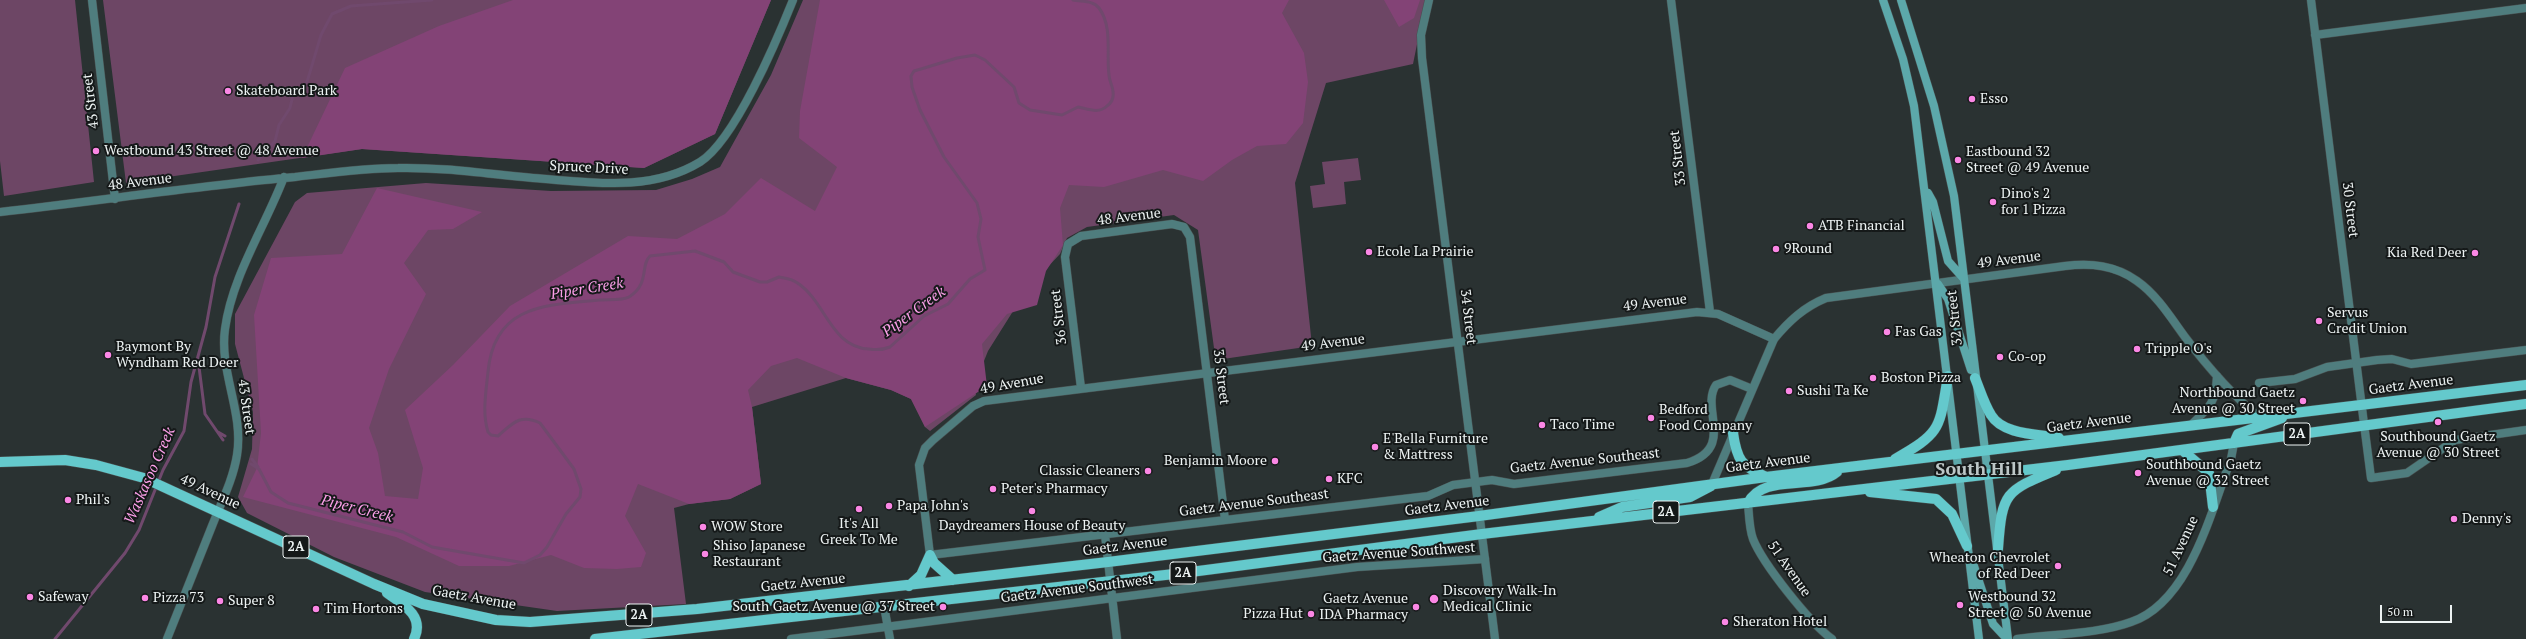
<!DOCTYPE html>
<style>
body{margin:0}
#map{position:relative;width:2526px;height:639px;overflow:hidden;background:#2a3232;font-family:"PT Serif",serif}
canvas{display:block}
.scale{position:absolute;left:2380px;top:605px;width:72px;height:18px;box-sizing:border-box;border:2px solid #edf3f3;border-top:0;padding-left:5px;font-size:12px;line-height:14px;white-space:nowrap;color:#edf3f3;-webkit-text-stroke:3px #151919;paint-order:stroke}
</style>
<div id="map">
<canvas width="2526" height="639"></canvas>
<div class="scale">50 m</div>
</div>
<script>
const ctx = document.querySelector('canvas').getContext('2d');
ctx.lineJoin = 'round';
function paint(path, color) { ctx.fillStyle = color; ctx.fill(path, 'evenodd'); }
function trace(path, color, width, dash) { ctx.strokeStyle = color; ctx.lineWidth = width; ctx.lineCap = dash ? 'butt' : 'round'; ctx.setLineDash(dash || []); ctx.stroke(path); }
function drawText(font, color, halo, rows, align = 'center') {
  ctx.font = font + ' "PT Serif",serif'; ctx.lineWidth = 4; ctx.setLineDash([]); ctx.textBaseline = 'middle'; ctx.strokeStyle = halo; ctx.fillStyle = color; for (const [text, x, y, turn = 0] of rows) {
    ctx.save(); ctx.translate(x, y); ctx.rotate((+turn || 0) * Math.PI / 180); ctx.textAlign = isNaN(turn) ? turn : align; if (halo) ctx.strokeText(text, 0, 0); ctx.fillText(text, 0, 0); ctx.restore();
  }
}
paint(new Path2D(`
 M0,0h75l19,182 -90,14 -4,-35z
 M103,0h668l-56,134 -71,34 -282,-19 -236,34z
 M803,0h623l-13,64 -87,19 -31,100 17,163 -89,13 -9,-11 -16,-118 -24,-15 -87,12 -20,11 -7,16 -33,35 -39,62 -14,35 2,9 -46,36 -5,-4 -14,-28 -20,-9 -45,-12 -94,29 9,77 -31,15 -41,5 -15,4 12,96 -129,7 -132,-19 -91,-35 -87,-44 -9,-16 14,-48 1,-37 -18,-68v-30l60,-112 12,-9 119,-10 125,8 105,-1 36,-11 28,-12 51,-92z
 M1358,158l3,22 -17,2 2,22 -33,4 -3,-22 15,-2 -3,-22z`), '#6d4665');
paint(new Path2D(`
 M513,0h258l-56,134 -71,34 -282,-19 -60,9 43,-90 94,-42z
 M820,0h469l-7,13 22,40 4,29 -5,41 -17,21 -29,2 -25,14 -29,21 -40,-11 -59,17 -35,-2 -9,23 3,37 -17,26 -9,34 -30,9 -25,30 5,42 -62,41 -14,-28 -20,-9 -45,-12 -49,-20 -26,8 -23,24 4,17 9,77 -31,15 -41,5 -51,-20 -13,32 21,37 -5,14 -24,2 -33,-1 -33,-13 -42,11h-50l-63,-29 -153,-40 14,-29 4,-35 -7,-118 17,-57 71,-4 35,-66 105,24 -29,17 -25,1 -24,33 22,31 -37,75 -20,59 9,25 7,43 33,3 5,-31 -18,-58 48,-45 57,-59 118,-70 49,3 48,-25 36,-36 54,33 22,-44 -38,-29 1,-27z
 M1384,0h36l-6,18 -15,9z`), '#834376');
trace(new Path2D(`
 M258,160l17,-19 4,-16 11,-17 3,-13 14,-13 14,-47 11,-21 19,-8 81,-6
 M198,359l7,55 18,26
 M218,432l7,4
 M252,459l6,8
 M251,464l8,5 12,23 17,11 115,29 29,15 92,16 16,-8 7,-8 19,-33 14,-17 1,-8 -7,-20 -34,-46c-20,-10 -28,1 -42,13l-7,-1 -3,-3c-6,-19 -2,-40 0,-60 6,-67 57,-67 111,-72 8,-1 23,1 30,-3 21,-13 11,-32 21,-41l45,-5 29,11 9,10 27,10h7l12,-5c7,1 15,3 20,7 27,19 32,63 70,65 7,1 14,1 21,-2l34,-31 24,-12 22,-25 15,-9 -7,-33 3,-18 -4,-16 -33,-46 -24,-47 -8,-23 -1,-11 3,-5 7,-2 36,-11 18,-3 10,5 29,27 5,16 11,7 32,5 16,-8c10,2 21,7 29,-1 4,-3 7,-8 6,-14 0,-6 -4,-11 -4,-17 -3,-21 4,-48 -10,-67 -6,-8 -18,-6 -26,-8
 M55,639l70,-86 14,-23 24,-60 21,-39 7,-49 15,-55 9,-50 24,-73`), '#70496d', 3);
const minor = new Path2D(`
 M1671,0l39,312
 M2259,383l36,-4 32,-12 50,-7 15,-1 19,5 115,-14
 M1081,388l-16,-131 3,-13 13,-8 91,-12 12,3 6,10 35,283
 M1752,389l-22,-9 -14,5c-16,23 20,63 -29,78l-173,21 -22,-4 -39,5 -25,11 -498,59 -11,-90 6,-17 8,-8 40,-34 11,-5 713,-89 21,2 56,25
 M2364,424l7,54 36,-5 48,-33 71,-10
 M1105,535l12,104
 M884,606l6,33
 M791,639l566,-72 128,-8`);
const tertiary = new Path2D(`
 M92,0l23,199
 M1429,0l-8,35 1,23 73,581
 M2311,0l53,424
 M2315,35l211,-27
 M0,212c98,-11 196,-26 295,-35 34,-4 69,-9 103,-9 45,-1 90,6 135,10 56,4 116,15 167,-16 35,-22 77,-122 93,-162
 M2192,424c18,-17 24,-22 25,-48
 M1712,484l62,-145c15,-18 30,-32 52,-41l239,-32c26,-3 50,-1 72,15 20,14 34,37 48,56 22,29 45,56 74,80
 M1748,503c1,11 1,25 5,36 10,25 57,84 79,100
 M167,639c15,-38 30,-75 45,-113 9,-23 21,-46 25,-71 7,-43 -18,-83 -12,-126 7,-53 40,-102 59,-152
 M2017,639c36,-5 81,-5 114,-17 59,-20 80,-111 100,-163l3,-16`);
const secondary = new Path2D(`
 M1883,0l20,59 11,47 65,533
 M1901,0l33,106 20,90 54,443
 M1928,193l5,9 15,59 16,18
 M1938,284l10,15 23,71
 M1973,563l20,61 14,15`);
const primary = new Path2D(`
 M1975,378c5,12 9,26 16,37 12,20 47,19 68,23
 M1733,433c4,28 8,32 33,44
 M2234,443l4,-9 44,-16
 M2182,450l27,23 4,34
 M1895,459c48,-27 44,-31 53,-83
 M0,462l65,-2 31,5 48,13 230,106 49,20 73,16 34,2 167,-13 411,-47 371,-46 287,-39 760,-92
 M1870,492l66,7 16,15 15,32
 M1748,503c16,-31 65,-11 89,-31
 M1599,517l23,-10 68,-10 21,-11
 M1998,549c4,-57 7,-58 58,-79
 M930,555l4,8 19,17
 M909,586l12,-11 9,-20
 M387,593c16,11 38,23 27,46
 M595,639l588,-66 299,-39 586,-69 458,-61`);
trace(minor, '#495151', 9);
trace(tertiary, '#495151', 9);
trace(secondary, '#495151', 9);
trace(primary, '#495151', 11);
trace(minor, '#4f7d7e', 8);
trace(tertiary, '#4f7d7e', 8);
trace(secondary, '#5ca8aa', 8);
trace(primary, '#64c9cc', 10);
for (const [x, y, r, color] of [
 [228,91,4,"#fb87e5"],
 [1972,99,4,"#fb87e5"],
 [96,151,4,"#fb87e5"],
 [1958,160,4,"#fb87e5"],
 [1993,202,4,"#fb87e5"],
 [1810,226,4,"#fb87e5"],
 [1776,249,4,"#fb87e5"],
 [1369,252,4,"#fb87e5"],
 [2475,253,4,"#fb87e5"],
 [2319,321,4,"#fb87e5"],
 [1887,332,4,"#fb87e5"],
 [2137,349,4,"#fb87e5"],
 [108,355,4,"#fb87e5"],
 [2000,357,4,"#fb87e5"],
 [1873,378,4,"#fb87e5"],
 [1789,391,4,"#fb87e5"],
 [2303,401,4,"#fb87e5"],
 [1651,418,4,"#fb87e5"],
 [2438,422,4,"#fb87e5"],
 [1542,425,4,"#fb87e5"],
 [1375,447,4,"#fb87e5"],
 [1275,461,4,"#fb87e5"],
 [1148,471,4,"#fb87e5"],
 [2138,473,4,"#fb87e5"],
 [1329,479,4,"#fb87e5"],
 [993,489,4,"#fb87e5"],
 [68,500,4,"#fb87e5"],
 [889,506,4,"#fb87e5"],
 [859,509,4,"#fb87e5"],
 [1032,511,4,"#fb87e5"],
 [2454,519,4,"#fb87e5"],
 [703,527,4,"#fb87e5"],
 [705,554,4,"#fb87e5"],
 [2058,566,4,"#fb87e5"],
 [30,597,4,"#fb87e5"],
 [145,598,4,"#fb87e5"],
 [1434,599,5,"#fb87e5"],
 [220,601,4,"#fb87e5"],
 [1960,605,4,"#fb87e5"],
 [943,607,4,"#fb87e5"],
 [1416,607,4,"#fb87e5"],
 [316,609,4,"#fb87e5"],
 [1311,614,4,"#fb87e5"],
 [1725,622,4,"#fb87e5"]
]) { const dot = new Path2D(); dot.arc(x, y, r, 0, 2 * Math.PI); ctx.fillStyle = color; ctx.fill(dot); trace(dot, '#151919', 1.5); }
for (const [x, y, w] of [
 [2297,434,26],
 [1666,512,26],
 [296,547,26],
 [1183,573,26],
 [639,615,26]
]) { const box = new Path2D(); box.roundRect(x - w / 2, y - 11, w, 22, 3); ctx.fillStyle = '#151919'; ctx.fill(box); trace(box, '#edf3f3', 1); }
drawText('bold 13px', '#edf3f3', null, [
 ["2A",2297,434],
 ["2A",1666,512],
 ["2A",296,547],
 ["2A",1183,573],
 ["2A",639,615]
]);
drawText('14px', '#edf3f3', '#151919', [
 ["Skateboard Park",236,91],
 ["Esso",1980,99],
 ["Westbound 43 Street @ 48 Avenue",104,151],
 ["Eastbound 32",1966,152],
 ["Street @ 49 Avenue",1966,168],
 ["Dino's 2",2001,194],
 ["for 1 Pizza",2001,210],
 ["ATB Financial",1818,226],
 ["9Round",1784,249],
 ["Ecole La Prairie",1377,252],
 ["Kia Red Deer",2467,253,"right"],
 ["Servus",2327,313],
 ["Credit Union",2327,329],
 ["Fas Gas",1895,332],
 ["Baymont By",116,347],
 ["Wyndham Red Deer",116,363],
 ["Tripple O's",2145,349],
 ["Co-op",2008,357],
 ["Boston Pizza",1881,378],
 ["Sushi Ta Ke",1797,391],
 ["Northbound Gaetz",2295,393,"right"],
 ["Avenue @ 30 Street",2295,409,"right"],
 ["Bedford",1659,410],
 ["Food Company",1659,426],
 ["Taco Time",1550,425],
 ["Southbound Gaetz",2438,437,"center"],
 ["Avenue @ 30 Street",2438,453,"center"],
 ["E'Bella Furniture",1383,439],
 ["& Mattress",1383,455],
 ["Benjamin Moore",1267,461,"right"],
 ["Southbound Gaetz",2146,465],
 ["Avenue @ 32 Street",2146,481],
 ["Classic Cleaners",1140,471,"right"],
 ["KFC",1337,479],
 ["Peter's Pharmacy",1001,489],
 ["Phil's",76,500],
 ["Papa John's",897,506],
 ["Denny's",2462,519],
 ["It's All",859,524,"center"],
 ["Greek To Me",859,540,"center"],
 ["Daydreamers House of Beauty",1032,526,"center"],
 ["WOW Store",711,527],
 ["Shiso Japanese",713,546],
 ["Restaurant",713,562],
 ["Wheaton Chevrolet",2050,558,"right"],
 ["of Red Deer",2050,574,"right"],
 ["Discovery Walk-In",1443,591],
 ["Medical Clinic",1443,607],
 ["Safeway",38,597],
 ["Westbound 32",1968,597],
 ["Street @ 50 Avenue",1968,613],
 ["Pizza 73",153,598],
 ["Gaetz Avenue",1408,599,"right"],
 ["IDA Pharmacy",1408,615,"right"],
 ["Super 8",228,601],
 ["South Gaetz Avenue @ 37 Street",935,607,"right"],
 ["Tim Hortons",324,609],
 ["Pizza Hut",1303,614,"right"],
 ["Sheraton Hotel",1733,622]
], 'left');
drawText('14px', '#edf3f3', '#151919', [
 ["43 Street",91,101,-97],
 ["33 Street",1678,158,-97],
 ["Spruce Drive",589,168,3],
 ["48 Avenue",140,182,-7],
 ["30 Street",2350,210,83],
 ["48 Avenue",1129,217,-7],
 ["49 Avenue",2009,260,-7],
 ["49 Avenue",1655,303,-7],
 ["36 Street",1059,317,-97],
 ["34 Street",1468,317,83],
 ["32 Street",1955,318,-96],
 ["49 Avenue",1333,343,-7],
 ["35 Street",1221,377,83],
 ["49 Avenue",1012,384,-10],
 ["Gaetz Avenue",2411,385,-7],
 ["43 Street",246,407,82],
 ["Gaetz Avenue",2089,423,-7],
 ["Gaetz Avenue Southeast",1585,461,-6],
 ["Gaetz Avenue",1768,463,-7],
 ["49 Avenue",210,492,25],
 ["Gaetz Avenue Southeast",1254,503,-7],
 ["Gaetz Avenue",1447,506,-7],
 ["Gaetz Avenue",1125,546,-7],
 ["51 Avenue",2181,546,-65],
 ["Gaetz Avenue Southwest",1399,553,-4],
 ["51 Avenue",1789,569,55],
 ["Gaetz Avenue",803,583,-6],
 ["Gaetz Avenue Southwest",1077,589,-7],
 ["Gaetz Avenue",474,598,10]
]);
drawText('italic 15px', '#fb9fe8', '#151919', [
 ["Piper Creek",587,289,-9],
 ["Piper Creek",914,312,-36],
 ["Waskasoo Creek",150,476,-66],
 ["Piper Creek",357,509,14]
]);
drawText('bold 18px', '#bdc7c7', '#151919', [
 ["South Hill",1979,470]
]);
</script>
